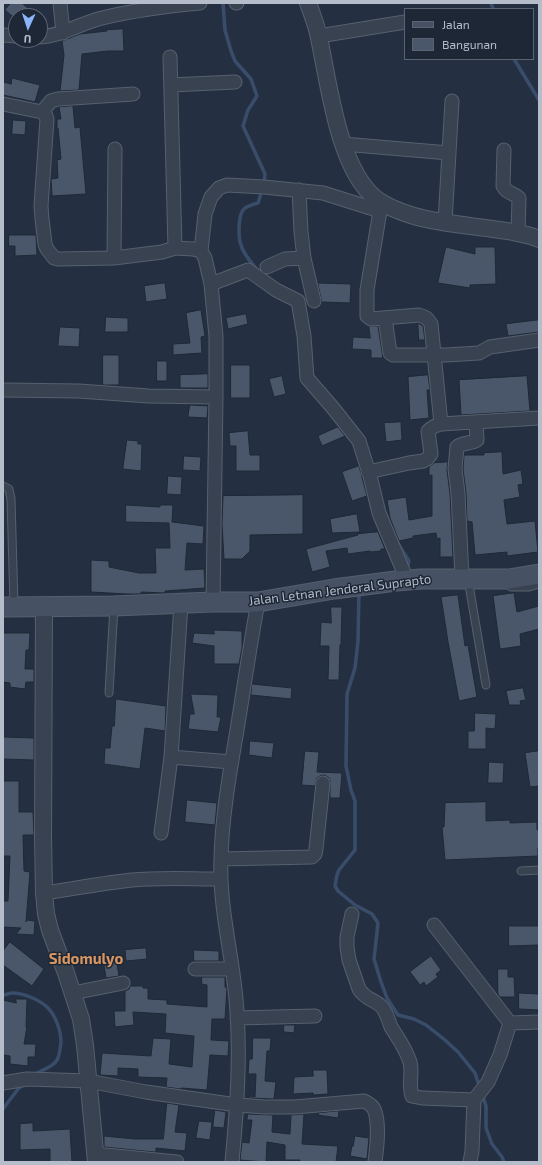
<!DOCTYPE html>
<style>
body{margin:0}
#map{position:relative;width:542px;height:1165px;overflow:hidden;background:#243041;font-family:"Exo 2",sans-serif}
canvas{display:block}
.frame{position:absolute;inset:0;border:4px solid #b5bdcb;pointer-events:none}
.legend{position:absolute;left:404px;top:8px;width:130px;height:52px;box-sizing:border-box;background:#1d2736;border:1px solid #5a6372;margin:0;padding:5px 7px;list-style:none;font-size:12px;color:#b5bdcb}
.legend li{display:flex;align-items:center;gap:8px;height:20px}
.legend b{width:20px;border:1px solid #5a6372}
.north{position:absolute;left:8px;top:8px;width:40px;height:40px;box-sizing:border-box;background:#1d2736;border:1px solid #5a6372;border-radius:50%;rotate:183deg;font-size:11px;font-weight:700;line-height:16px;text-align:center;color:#b5bdcb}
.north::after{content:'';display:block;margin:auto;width:14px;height:18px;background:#8ab5fb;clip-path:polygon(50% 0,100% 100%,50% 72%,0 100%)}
</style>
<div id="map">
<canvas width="542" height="1165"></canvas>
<div class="frame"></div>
<ul class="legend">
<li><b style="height:5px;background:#465163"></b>Jalan</li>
<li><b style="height:11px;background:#4a576a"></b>Bangunan</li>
</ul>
<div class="north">U</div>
</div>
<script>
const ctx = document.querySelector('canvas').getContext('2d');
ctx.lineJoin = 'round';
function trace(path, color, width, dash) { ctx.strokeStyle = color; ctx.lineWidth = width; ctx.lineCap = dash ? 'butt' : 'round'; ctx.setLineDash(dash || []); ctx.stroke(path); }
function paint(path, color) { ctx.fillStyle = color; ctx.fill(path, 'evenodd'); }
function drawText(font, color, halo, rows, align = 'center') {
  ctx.font = font + ' "Exo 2",sans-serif'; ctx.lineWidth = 3; ctx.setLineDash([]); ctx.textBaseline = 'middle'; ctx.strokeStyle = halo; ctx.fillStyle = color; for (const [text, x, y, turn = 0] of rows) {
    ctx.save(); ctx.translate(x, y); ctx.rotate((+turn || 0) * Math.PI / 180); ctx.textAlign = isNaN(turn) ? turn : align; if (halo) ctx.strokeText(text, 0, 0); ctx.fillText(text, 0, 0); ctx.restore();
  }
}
trace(new Path2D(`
 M223,3l2,27 6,21 4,10 16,18 6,17 -9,14 -5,16 22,48 -1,10
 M491,3l2,6
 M514,59l25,41
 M258,271c-6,-8 -15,-17 -17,-26 -3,-8 -3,-30 3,-36 3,-3 10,-5 14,-6l4,-13
 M397,542l12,19 -2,9
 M359,591l-1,50 -3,27 -8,26 -1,72 5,24 4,11v49l-16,20 -2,5 -2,11 3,5 17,14 17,9 6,9 -4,36 7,23 6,16 11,17 16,4 12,6 19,15 13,12 17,21 5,15
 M3,995c3,0 6,-2 9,-2 12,0 28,7 36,15 8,8 13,24 13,34 -1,6 -1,13 -4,18 -4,8 -17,10 -23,15
 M482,1094l4,12v22l6,16 10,13 2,5
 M3,1109l15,-20 5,-4`), '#394d6a', 3.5);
const building = new Path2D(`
 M11,3h11l9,8 -4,5h-15l-7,-6z
 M123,29l1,22h-16l-26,3 -3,36 -19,1 4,-36 -2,-14 18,-7 27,-3v-1z
 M12,78l28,7 -5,17 -32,-7v-13l8,2z
 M73,106l2,22 5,-1 6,67 -34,2 -1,-17 7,-1 -1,-18 4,-1 -3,-31h-1v-9h4l-2,-12z
 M13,120l13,1 -1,14 -13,-1z
 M9,235h27l1,20 -22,1v-10h-6z
 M446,247l29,7v-7h20l1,37 -26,1v3l-32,-5z
 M165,283l2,16 -21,3 -2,-16z
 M318,283l33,1 -1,19 -28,-1z
 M201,310l4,26 -4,1 1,16 -29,2v-11l17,-1 -4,-30z
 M246,314l2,10 -20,5 -2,-11z
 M106,317l22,1v14h-23z
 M539,320v12l-31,4 -2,-12z
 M418,323l5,3 2,14h-6z
 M369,326h9l5,32h-12v-8l-19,-1 1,-12 17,1z
 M60,327l20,1 -1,19 -21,-1z
 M103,355h16v30h-16z
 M157,361h10v20h-10z
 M231,365h19v33h-19z
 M208,374v14h-28v-13z
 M428,375l2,15h-3l2,28 -19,2 -2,-43z
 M282,376l4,18 -12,3 -5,-18z
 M527,376l3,35 -69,4 -2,-35z
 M190,405l18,1 -1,12 -19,-1z
 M401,422l1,18 -16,2 -2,-19z
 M338,427l7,9 -23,10 -4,-10z
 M248,431l2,24h10v16h-24v-25h-6l-1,-13z
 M127,440l11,1v3h4l-1,27 -18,-2z
 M502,452l1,22 18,-4 2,14 -5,1 2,12 -16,3 3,24 28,-3 3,31 -31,4v-4l-32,3 -3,-33 -5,-1 -1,-28 -3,-24 1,-14h20v-2z
 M184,456l17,1 -1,14 -17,-1z
 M448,462l-1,8 3,24 3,63h-13v-19l-3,1 -1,-6 -23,3v2l-14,3 -9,-23 -3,-18 19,-3 3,23 23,-4v-41l-3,1v-9l5,-4z
 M359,466l8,30 -15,5 -10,-29z
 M168,476l14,1 -1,18 -14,-1z
 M303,495v39l-53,1v16l-8,8h-18l-2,-35 1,-28z
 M126,505l34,2v-2h13l-1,17 32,4 -1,18 -16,-1 -2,27 19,-1 1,19 -40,3v2l-24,-1v2h-14l-36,-2v-32l18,1v6l30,6h17l-1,-25h15l-1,-25 -43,-1z
 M357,514l3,18 -28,1 -2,-14z
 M378,532l7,17h-4v2l-10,1 -1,-1 -22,3 -1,-6 -21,3 4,16 -18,5 -6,-23 52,-14v-1z
 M514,593l3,19 22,-6v23l-19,5 1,12 -21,3 -7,-53z
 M458,595l7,51 3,-1 9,52 -18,4 -11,-59 -7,-45z
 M331,607h11l-1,38h-1l-1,35h-11l1,-34h-9l1,-24 10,1z
 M214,630l28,1v17l-3,16h-25v-18l-22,-3 2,-10 20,1z
 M3,633h27l-1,17h-3l-1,19h9v13h-8l-1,7 -15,-2v-4l-7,-1z
 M252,684l40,4 -1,11 -40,-4z
 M523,688l3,12 -6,1 1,4h-12l-3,-14z
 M191,694l27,1 -1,22h4l-3,15 -30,-3 2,-15h4z
 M116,699l50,7 -1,25 -20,-3 -5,41 -36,-5 1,-16h5l2,-22h2z
 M475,713l21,1 -1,15 -9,-1v21h-18v-18h6z
 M3,737l31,1v22l-31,-1z
 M250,741l24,2 -2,15 -23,-3z
 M305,751l14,1 -2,20 25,1 -2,25h-10v-18l-2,-3 -4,-2 -4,1 -3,2 -2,8 -13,-1z
 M539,751v35l-9,1 -5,-34z
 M489,762l15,1 -1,20h-15z
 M3,781h16v31h14l1,23h-11l1,36 6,1 -4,50 1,-2 8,1 -1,14 -18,-1 5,-6 -18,-1v-26h5l2,-45h-7z
 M187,800l30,3 -2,22 -30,-3z
 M486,802v19l24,-1v3l27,-1v8l2,-1v19h-1v8l-93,4 -3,-33h2l1,-24z
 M509,926h30v19l-30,1z
 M10,942l34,27 -12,17 -29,-21v-14z
 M146,948l1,11 -21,2 -1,-11z
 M194,950l25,1v10h-25z
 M431,956l10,14 -5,4 2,3 -12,9 -2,-4 -4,3 -10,-13z
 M116,957l3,19 -13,2 -3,-19z
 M498,969h10v8h6l1,20h-15l-2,-3z
 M202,977h23v10l2,1 -2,31h-13l-1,21 18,1 -1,15 -18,-1 -3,35 -26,-2 -1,1 -14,-2 1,-9 -29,-1v-8l-20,-1v8l-18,-1 2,-22 49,3 2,-18 18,1 -2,25 23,3 2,-31 -29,-3 1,-19 -33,-2 1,13 -19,2 -1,-16h11v-20l4,-2 1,-3h13v2h5v11l19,1v4l40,3v-22l-5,-1z
 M519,993l20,1v16l-20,-1z
 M16,999h11l-1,28h1l-3,17h12l-1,13h-7v9l-18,-2v-8l-7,-1v-55l13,3z
 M284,1025h11l-1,8 -10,-1z
 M253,1038h18l-1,13h-3l-2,30 11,1 -2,17 -25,-1v-2l6,1 1,-23h-8l1,-15h3z
 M313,1070h14l1,24 -15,1v-2l-20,1 1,-17 19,-1z
 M167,1103l12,2 -4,27 12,1 -2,18 -29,-3v4h-2l-50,-5v-11l31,3h28z
 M215,1110l11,2 -2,16 -11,-1z
 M339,1111l-1,7 -20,-3 1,-2z
 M248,1114l25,1 -1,17 18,2 1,-19 13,-1 -2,30 36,2 -2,16h-36v-2h-15v-15l-18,-3 -1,20 -26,-2 2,-18 7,1 3,-23h-5z
 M199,1121l13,1 -2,18 -14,-2z
 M33,1123v8l37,-2 2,33h-22v-13l-30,1v-26z
 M355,1136l14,2 -2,21 -17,-3 2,-10h1z`);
paint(building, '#4a576a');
trace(building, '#1f2937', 1);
const service = new Path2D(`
 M3,486l6,3 2,10 3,106
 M468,579l18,106
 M511,587h18l10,-3
 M109,693l5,-87
 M521,871l18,-1`);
const minor = new Path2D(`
 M60,3l3,30
 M236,3h1
 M3,35l13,1
 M319,36l86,-14
 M40,37c22,-1 41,-14 62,-19 33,-8 64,-12 98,-15
 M170,57l5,191
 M171,85l64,-3
 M3,104l39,8 4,4 1,3 -6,87 1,13 3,25 2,5 7,9 4,1 56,-1 48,-6 13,-4 18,1 8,2
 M42,112l9,-11 7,-2 75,-5
 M343,144l106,9
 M504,150l-1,36c4,8 11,7 16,12l-1,36
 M299,190l2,42 3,26 10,43
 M380,211l-13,79v26l4,3 48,-4c6,2 9,3 12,9l10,100
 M445,222l7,-121
 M114,258l1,-109
 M267,267l18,-8 19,-1
 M211,284l37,-14 28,20 22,11 6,35 3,42 26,30 26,33 11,35 9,37 28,67
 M385,318l5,35 3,2h53l33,-2 11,-6 49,-7
 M3,390l76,1 69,5 68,1
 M368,472l41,-9 14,-2 4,-2 4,-5 -3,-23c4,-4 8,-6 13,-7l98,-6
 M462,578l-4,-85 -3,-24 2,-22c6,-5 14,-3 20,-7l-1,-18
 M213,602l3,-205v-61l-5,-52 -6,-26 -4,-7 4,-37 6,-17 8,-9 8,-3 37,2 59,6 57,18 5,-6
 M181,604l-10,153 60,5
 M161,833l10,-76
 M221,859l91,-2 3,-3 1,-5 7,-66
 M44,893c29,-4 59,-10 88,-13 29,-3 59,-1 89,-1
 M352,914l-5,23v10l2,13 10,29c7,12 20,11 25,21 3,5 5,11 7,17 7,11 15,22 19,35 3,11 -2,23 2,34l10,2 52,2
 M434,925l76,98
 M195,969h37
 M73,993l50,-10
 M237,1018l78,-2
 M3,1083l24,-4 61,2 58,11 91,13 28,2h30l69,-6c4,2 8,4 10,8 6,14 3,38 1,53
 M95,1154l82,8
 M232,1162c5,-54 9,-108 4,-163 -4,-46 -17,-93 -15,-140 1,-44 9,-87 16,-129 7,-43 13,-85 21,-128
 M470,1162l2,-11 2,-51 14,-18 12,-27 10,-32 29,-1`);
const tertiary = new Path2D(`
 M308,3c4,11 9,23 11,35 10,46 19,129 56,160 8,7 28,15 39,18 31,9 66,10 99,16 8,2 18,3 26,7
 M44,607l-1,229 1,57 2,21 4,16 16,43 15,46 4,26 11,117`);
const secondary = new Path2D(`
 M3,607l111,-1 99,-4h45l76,-13 62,-8 25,-2h88l30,-5`);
trace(service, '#56606e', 9);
trace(minor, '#56606e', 15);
trace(tertiary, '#56606e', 18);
trace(secondary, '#56606e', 21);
trace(service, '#394250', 7);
trace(minor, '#394250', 13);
trace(tertiary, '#394250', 16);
trace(secondary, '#465163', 19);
drawText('13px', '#b5bdcb', '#1d2736', [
 ["Jalan Letnan Jenderal Suprapto",340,590,-7]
]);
drawText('bold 15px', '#d99662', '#1d2736', [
 ["Sidomulyo",86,959]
]);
</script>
